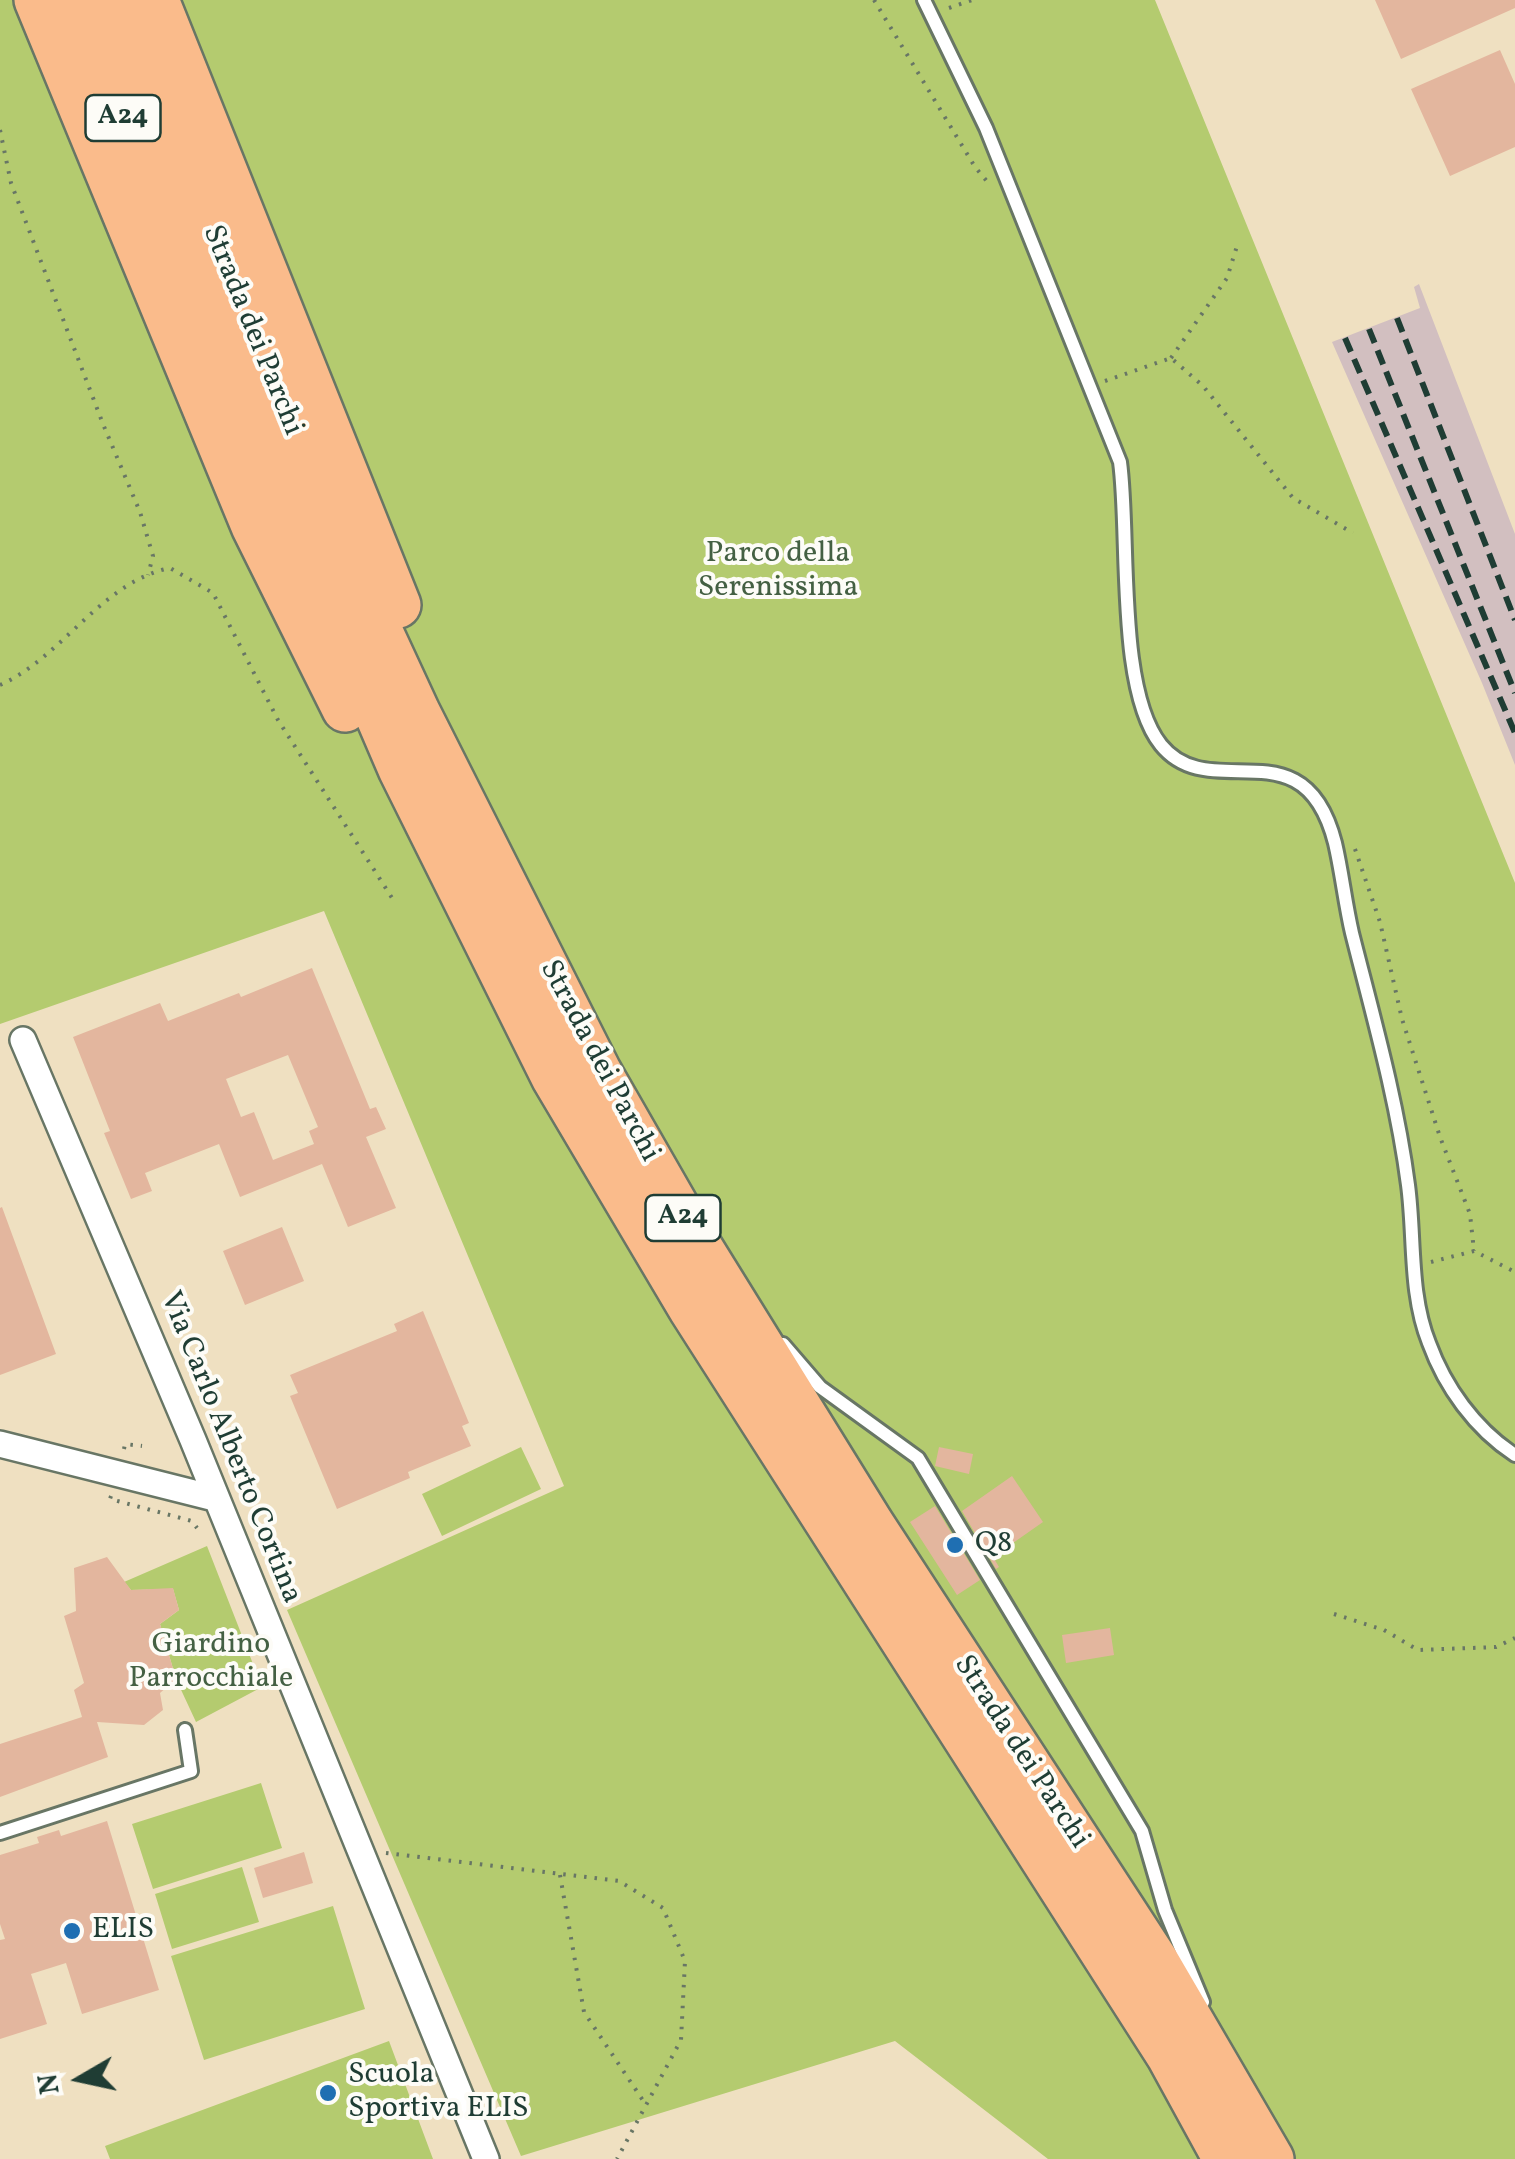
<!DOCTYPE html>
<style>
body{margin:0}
#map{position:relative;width:1515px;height:2159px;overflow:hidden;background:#efe0c1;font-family:Vollkorn,serif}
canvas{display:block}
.north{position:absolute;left:30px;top:2029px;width:100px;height:100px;-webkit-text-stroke:8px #fdfcf7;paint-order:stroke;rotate:261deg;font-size:28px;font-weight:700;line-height:40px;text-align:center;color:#1f3d34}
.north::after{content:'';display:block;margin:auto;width:35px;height:45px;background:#1f3d34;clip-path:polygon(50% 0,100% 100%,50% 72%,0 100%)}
</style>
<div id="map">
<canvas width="1515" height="2159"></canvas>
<div class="north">N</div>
</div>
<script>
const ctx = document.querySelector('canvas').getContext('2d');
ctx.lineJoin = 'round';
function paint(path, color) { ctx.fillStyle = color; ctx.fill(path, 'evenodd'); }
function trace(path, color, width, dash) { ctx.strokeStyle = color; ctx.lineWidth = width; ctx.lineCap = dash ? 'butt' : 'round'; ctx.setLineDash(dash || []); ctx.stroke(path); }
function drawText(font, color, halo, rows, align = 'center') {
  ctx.font = font + ' Vollkorn,serif'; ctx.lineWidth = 8; ctx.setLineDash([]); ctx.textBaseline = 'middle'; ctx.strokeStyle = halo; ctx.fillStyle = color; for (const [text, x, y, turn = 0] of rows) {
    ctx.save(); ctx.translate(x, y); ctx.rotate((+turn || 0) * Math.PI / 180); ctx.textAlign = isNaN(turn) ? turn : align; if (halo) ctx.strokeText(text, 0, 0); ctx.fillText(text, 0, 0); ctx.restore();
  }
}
paint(new Path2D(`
 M1419,284l96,250v231l-33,-82 -150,-341 88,-34 -6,-21z`), '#d2bfc0');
paint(new Path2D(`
 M0,0h1155l360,883v1276h-467l-153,-118 -374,115 -234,-546 277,-124 -240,-575 -324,113z
 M521,1447l20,42 -99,47 -20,-42z
 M207,1546l55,141 -66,35 -20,-43 -16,-55 19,-14 -6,-21 -42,1 -7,-8z
 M261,1783l21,65 -129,41 -21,-65z
 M242,1867l17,55 -87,27 -17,-55z
 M333,1906l32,103 -161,51 -33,-104z
 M389,2041l44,118h-323l-5,-13z`), '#b4cb6f');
paint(new Path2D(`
 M1375,0h140v8l-114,51z
 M1500,50l15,34v63l-65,29 -39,-87z
 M312,968l58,141 6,-2 10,22 -20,8 30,71 -48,19 -26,-63 -82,33 -21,-53 -74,29 7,18 -21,8 -27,-66 6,-2 -37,-94 87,-34 8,18 71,-28 2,4zM288,1055l30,72 -9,4 5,13 -41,16 -19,-48 -13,5 -15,-38z
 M2,1207l54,147 -56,21v-167z
 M282,1227l22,54 -59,24 -22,-54z
 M423,1311l46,112 -7,3 9,20 -63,26 2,6 -73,31 -47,-113 8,-3 -8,-18 107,-44 -3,-7z
 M939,1447l34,7 -4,20 -34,-8z
 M1012,1476l31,46 -50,35 6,10 -3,2 -34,-58z
 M935,1506l45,74 -23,15 -47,-73z
 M107,1557l24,33 42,-2 6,22 -19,14 16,55 -16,14 3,17 -19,15 -47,-3 11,35 -108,40v-53l82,-27 -8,-27 10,-7 -20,-67 12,-5 -2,-43z
 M1110,1628l4,27 -48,8 -4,-28z
 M107,1821l52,169 -77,24 -16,-51 -35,11 16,50 -47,15v-99l5,-1 -5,-15v-69l39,-12 -2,-6 22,-7 2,6z
 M304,1852l9,31 -50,15 -9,-30z`), '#e3b69e');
const service = new Path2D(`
 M924,0l62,128 134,334c10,73 -4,227 41,283 50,62 143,-24 174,98 7,30 10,60 17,90 21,83 45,167 56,252 7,52 1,108 21,158 16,44 46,86 86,112
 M783,1344l37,43 98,71 224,373 23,79 38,92
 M0,1833l191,-62 -6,-41`);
const minor = new Path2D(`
 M23,1040l170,400 293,719
 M0,1444l214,54`);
const motorway = new Path2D(`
 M37,0l217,526 91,183
 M75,0l97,235 229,534 153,308 137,231 478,747 57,104
 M116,0l202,498 99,214 181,359 97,169 176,284 284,436 116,199
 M156,0l242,605`);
trace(service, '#687665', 18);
trace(minor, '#687665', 30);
trace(motorway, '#687665', 50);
trace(new Path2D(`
 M874,0l101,167 15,18
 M949,8l23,-8
 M0,130l11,53 92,241 37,88 13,44 -5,19
 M1171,358l56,-80 10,-32
 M1105,381l66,-23 32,28 90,112 60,35
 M0,685c63,-28 101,-103 170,-117l43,25 65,127 116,181
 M1355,849l25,73 22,97 38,118 30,77 4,37
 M1431,1262l43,-11 41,21
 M124,1449l1,-5 17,2
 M111,1496l-1,3 82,22 5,7
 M1334,1614l50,16 34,20 78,-3 19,-9
 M386,1853l233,28 44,27 22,53 -4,79 -64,119
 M560,1875l24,137 62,93`), '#687665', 4, [2.5, 8]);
trace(service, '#fff', 12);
trace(minor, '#fff', 25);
trace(motorway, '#fabb8b', 45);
trace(new Path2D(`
 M1397,318l118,302
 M1369,329l146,364
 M1345,338l170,395`), '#1f3d34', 6, [15, 8]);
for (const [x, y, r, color] of [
 [955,1545,10,"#1f6fb2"],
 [72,1931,10,"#1f6fb2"],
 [328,2093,10,"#1f6fb2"]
]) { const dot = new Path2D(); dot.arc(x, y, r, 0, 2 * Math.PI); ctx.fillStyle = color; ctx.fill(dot); trace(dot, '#fdfcf7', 4); }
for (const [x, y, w] of [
 [123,118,75],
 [683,1218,75]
]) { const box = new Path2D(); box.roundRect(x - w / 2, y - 23, w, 46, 8); ctx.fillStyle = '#fdfcf7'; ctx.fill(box); trace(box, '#1f3d34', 2.5); }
drawText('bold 28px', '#1f3d34', null, [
 ["A24",123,118],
 ["A24",683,1218]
]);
drawText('30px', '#1f3d34', '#fdfcf7', [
 ["Strada dei Parchi",251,331,68],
 ["Strada dei Parchi",598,1062,62],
 ["Via Carlo Alberto Cortina",229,1448,68],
 ["Strada dei Parchi",1020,1753,57]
]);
drawText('30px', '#446043', '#fdfcf7', [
 ["Parco della",778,555],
 ["Serenissima",778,589],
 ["Giardino",211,1646],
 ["Parrocchiale",211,1680]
]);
drawText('30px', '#1f3d34', '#fdfcf7', [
 ["Q8",975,1545],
 ["ELIS",92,1931],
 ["Scuola",348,2076],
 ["Sportiva ELIS",348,2110]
], 'left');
</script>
